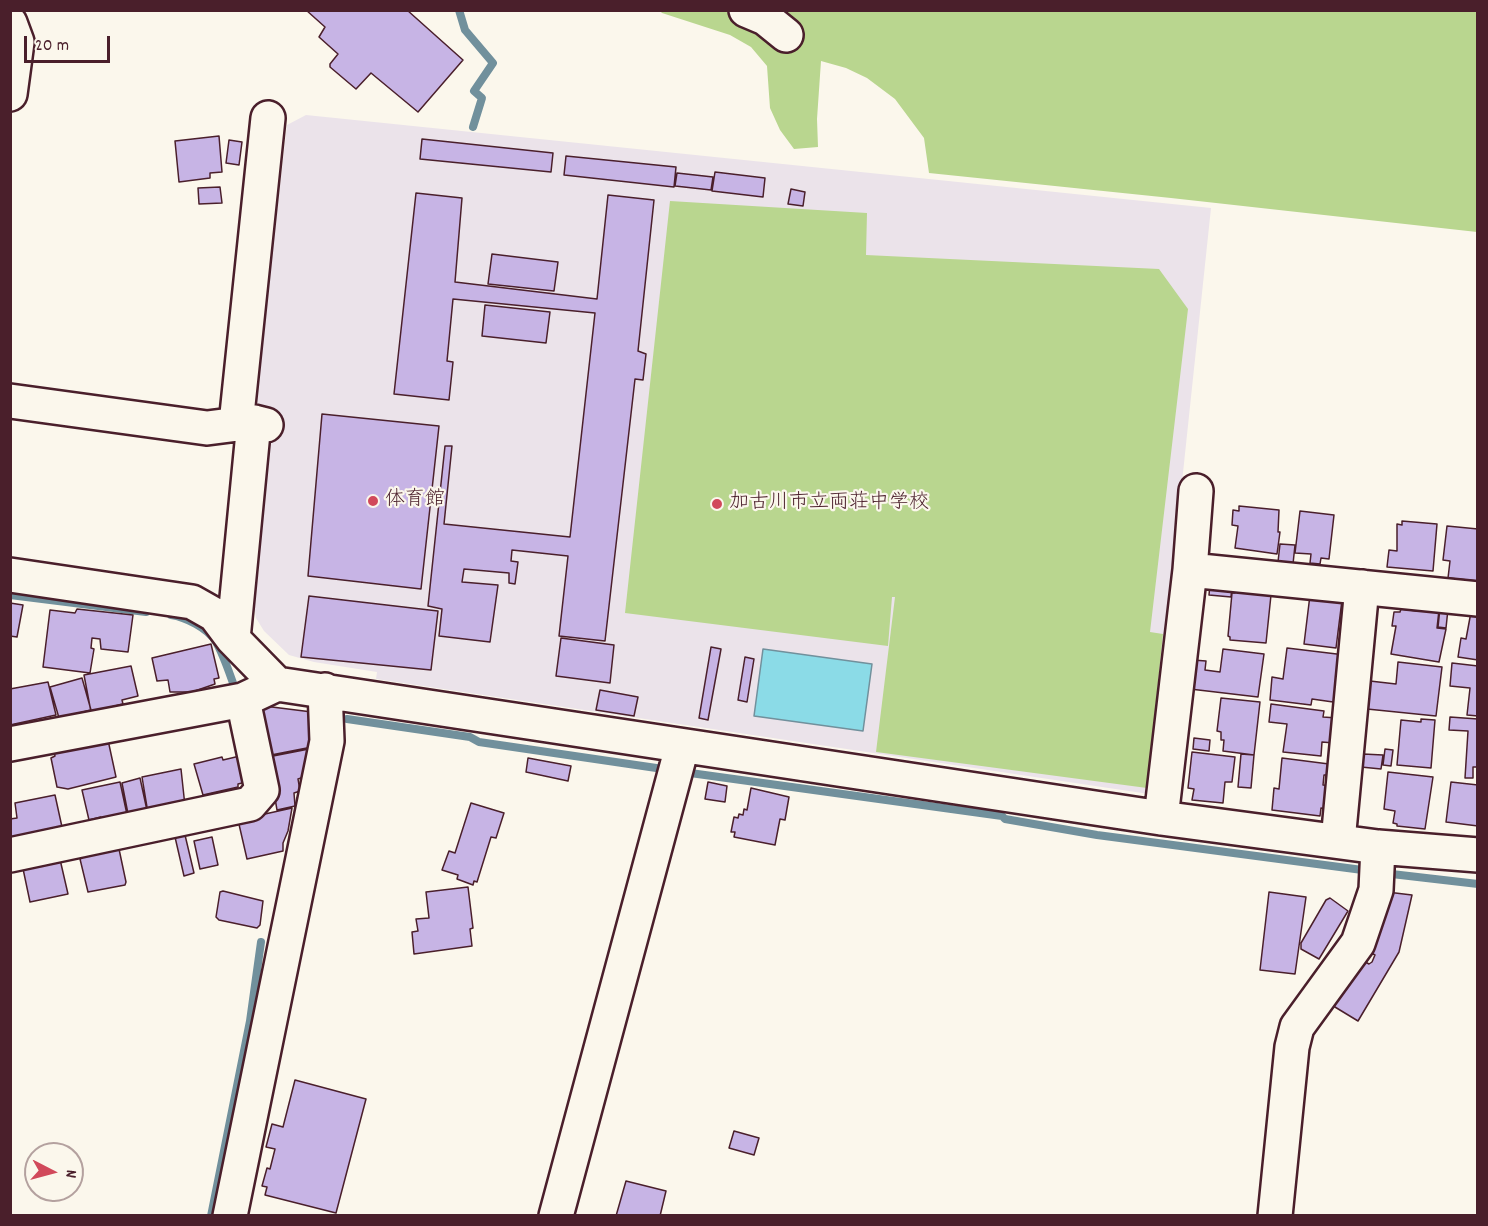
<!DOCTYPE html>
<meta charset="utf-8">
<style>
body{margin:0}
#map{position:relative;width:1488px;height:1226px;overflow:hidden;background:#fbf7ec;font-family:Dekko,sans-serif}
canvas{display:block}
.frame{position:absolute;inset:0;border:12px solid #4a1f2b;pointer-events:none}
.north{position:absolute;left:24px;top:1142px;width:60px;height:60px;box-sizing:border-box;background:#fbf7ec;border:2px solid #b4a19f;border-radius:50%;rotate:96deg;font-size:16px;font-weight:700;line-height:24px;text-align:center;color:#4a1f2b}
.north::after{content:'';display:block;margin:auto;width:21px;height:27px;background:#d1495b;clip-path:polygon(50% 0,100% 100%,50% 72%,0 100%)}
.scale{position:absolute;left:24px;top:36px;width:86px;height:27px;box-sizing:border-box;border:3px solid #4a1f2b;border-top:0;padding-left:8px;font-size:18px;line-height:21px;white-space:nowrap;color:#4a1f2b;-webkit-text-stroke:4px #fbf7ec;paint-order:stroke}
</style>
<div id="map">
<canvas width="1488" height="1226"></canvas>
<div class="frame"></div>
<div class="north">N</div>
<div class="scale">20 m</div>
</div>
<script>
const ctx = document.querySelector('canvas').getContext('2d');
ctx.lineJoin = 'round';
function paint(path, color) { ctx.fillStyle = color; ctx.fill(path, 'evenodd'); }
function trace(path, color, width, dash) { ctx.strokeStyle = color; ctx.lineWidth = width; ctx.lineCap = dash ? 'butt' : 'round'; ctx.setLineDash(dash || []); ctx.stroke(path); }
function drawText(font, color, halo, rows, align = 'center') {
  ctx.font = font + ' Dekko,"Klee One",sans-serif'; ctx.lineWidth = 4.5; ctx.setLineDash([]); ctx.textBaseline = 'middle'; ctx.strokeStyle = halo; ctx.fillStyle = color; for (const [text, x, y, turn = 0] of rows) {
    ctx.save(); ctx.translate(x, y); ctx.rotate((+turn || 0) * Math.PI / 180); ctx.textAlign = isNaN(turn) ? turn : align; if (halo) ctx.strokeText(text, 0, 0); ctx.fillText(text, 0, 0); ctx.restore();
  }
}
paint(new Path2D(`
 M306,115l905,93 -62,586 -773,-115 1,-7 -63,-10 -25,-7 -25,-24 -8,-13 -2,-14 5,-35 -10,-3 18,-152 -12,-14 32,-275z`), '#ebe3ea');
paint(new Path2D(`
 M660,11h817v221l-306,-34 -242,-25 -5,-35 -29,-39 -28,-21 -21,-10 -25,-7 -4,58 1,28 -24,2 -14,-19 -10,-22 -3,-42 -16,-19 -21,-12 -68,-22z
 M670,201l197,12 -1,42 293,14 29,40 -38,323 13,2 -16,154 -271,-36 19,-155h-3l-4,49 -263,-33z`), '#b9d68f');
const water = new Path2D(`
 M763,649l109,15 -9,67 -109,-15z`);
paint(water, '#8bdbe7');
trace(water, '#71909c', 1.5);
trace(new Path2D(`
 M459,10l6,20 28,33 -19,28 8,7 -9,29
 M10,595l136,17
 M171,615c14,2 37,13 45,27 7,12 12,27 17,41
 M347,719l123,18 9,5 191,28
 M683,772l319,44 3,3 92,16 273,36
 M1383,873l95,11
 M211,1216l39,-195 11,-79`), '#71909c', 8);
const building = new Path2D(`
 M306,10h101l56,50 -45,52 -47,-39 -15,16 -26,-22v-3l8,-10 -19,-17 6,-10z
 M219,136l3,36 -12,1v5l-31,4 -4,-41z
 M422,139l131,14 -2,19 -131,-13z
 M229,140l13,2 -3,23 -13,-2z
 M566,156l110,11 -2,20 -110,-12z
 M715,172l50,6 -2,19 -51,-6z
 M677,173l36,4 -2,13 -36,-4z
 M220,187l2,16 -23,1 -1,-16z
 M791,189l14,3 -2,14 -15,-2z
 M416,193l46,5 -7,84 142,17 11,-104 46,5 -16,151 8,3 -3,26 -8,-1 -30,262 -46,-5 9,-80 -56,-6 -1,11 7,1 -3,22 -6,-1v-10l-45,-4 -2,13 36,3 -8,57 -51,-6 3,-27 -14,-3 17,-160h7l-8,78 126,13 25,-224 -142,-14 -6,62 6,1 -4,38 -55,-6z
 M492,254l66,8 -4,29 -66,-7z
 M485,305l65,7 -4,31 -64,-7z
 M322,414l117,12 -18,163 -113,-13z
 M1239,506l40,4 -1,22h2l-3,22 -42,-6 3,-22 -6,-1 1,-15 6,1z
 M1300,511l34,4 -5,44 -8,-1 -1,6 -10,-1 1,-9 -16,-1z
 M1402,521l35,3 -4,47 -46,-4 2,-17 8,1v-27l5,1z
 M1447,526l31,3v52l-30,-3 2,-17 -7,-1z
 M1280,544l15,1 -2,19 -15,-2z
 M1210,584l22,2 -1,11 -22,-2z
 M1235,591l36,4 -5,48 -36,-3v-3l-2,-1 4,-43h3z
 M1310,595l32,5 -6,48 -32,-4z
 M309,596l129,15 -7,59 -130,-13z
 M10,603l13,2 -6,32 -7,-1z
 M1417,607l22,3 -2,18 9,1 -7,33 -48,-8 5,-28h-4l2,-14h6l1,-3 16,2z
 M1440,608l8,1 -2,19 -8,-1z
 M77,609l56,6 -5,37 -27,-3 -1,-10 -8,-1 -1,10 3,1 -4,24 -47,-6 7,-57 25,3z
 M1471,612l7,1v47l-20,-3 3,-19 5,1z
 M561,638l53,7 -4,38 -54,-7z
 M211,644l8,34 -5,1 1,5 -23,8h-22l-2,-12 -11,1 -5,-23z
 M711,647l10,2 -13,71 -9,-2z
 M1287,648l58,7 -5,48 -28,-4 -1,6 -41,-5 2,-23 11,2z
 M1223,649l41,5 -6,43 -68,-8 3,-29 13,1 -1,9 15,2z
 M745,657l9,2 -7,43 -9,-2z
 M1398,662l44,5 -6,49 -69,-7 3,-28 26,3z
 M1452,663l26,3v50l-11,-1 3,-27 -20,-2z
 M131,666l7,30 -16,4 1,4 -32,8 -7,-37z
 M82,678l9,32 -32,8 -9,-31z
 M48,682l8,33 -46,10v-36z
 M600,690l38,7 -4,19 -38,-6z
 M1221,698l39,4 -6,53 -31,-4 1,-11h-3v-8l-4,-1z
 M1271,704l53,7 -1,6 14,1 -3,25 -12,-1 -1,14 -38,-4 4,-28 -18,-2z
 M264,706l48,6 5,34 -51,10 -6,-31z
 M1450,717l28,2v48h-5v11h-8l3,-47 -19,-1z
 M1421,719l14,1 -4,48 -34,-3 4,-45 20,2z
 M1194,738l16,2 -1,11 -16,-2z
 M108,740l8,37 -48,12 -11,-2 -6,-29 4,-2 -1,-4z
 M314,748l-4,21 -7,2 1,6 -6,2 2,12 -6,2 1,13 -18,4 -9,-53z
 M1385,749l8,1 -2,16 -8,-1z
 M1192,752l43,5 -3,25h-7l-2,21 -31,-3 2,-11 -6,-1z
 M1241,754l13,1 -3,33 -13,-1z
 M1363,754l20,1 -2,14 -20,-2z
 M244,755l6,26 -12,3v3l-35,8 -9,-31 28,-7 1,3z
 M528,758l43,8 -3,15 -42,-9z
 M1282,758l47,6 -2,11h-3l-1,10 9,1 -3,24 -8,-2 -1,8 -48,-6 2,-22 5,1z
 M181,769l4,37 -37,7 -6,-36z
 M1388,772l45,5 -8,52 -28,-3v-2l-4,-1 2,-12 -11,-2z
 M140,778l8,37 -19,4 -7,-36z
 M120,782l8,37 -24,5 -3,-7 -12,3 -7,-30z
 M708,782l19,4 -2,16 -20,-3z
 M1451,782l27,3v41l-32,-4z
 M751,788l38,9 -4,23 -5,-1 -5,26 -41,-8 1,-5h-4l3,-15 4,1 1,-4 4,1 1,-6 3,1z
 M55,795l7,32 -52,14v-22l7,-1 -2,-15z
 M471,803l33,10 -8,25 -5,-1 -14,45 -3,-1 -1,4 -16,-6 1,-4 -16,-5 7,-19 6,2z
 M292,808l-4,23 -5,12v8l-36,8 -9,-39z
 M185,835l9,38 -10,3 -9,-39z
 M212,837l6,28 -18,4 -6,-28z
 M119,849l7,33 -1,3 -37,7 -8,-33 5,-3 -1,-6z
 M59,855l9,39 -38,8 -8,-38z
 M468,887l5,41 -3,1 2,17 -58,8 -2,-22 6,-1 -2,-12 13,-1 -3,-26z
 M223,891l40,10 -3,24 -3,3 -38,-8 -3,-3 4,-25z
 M1269,892l37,5 -11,77 -35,-4z
 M1387,892l25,3 -13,57 -41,69 -28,-17 28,-46 11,6 3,-2 3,-7 -11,-6z
 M1330,898l18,13 -29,48 -18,-10v-6l25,-43z
 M295,1080l71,19 -30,114 -71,-18 2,-8 -5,-1 5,-18 3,1 5,-20 -9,-2 6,-23 11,3z
 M734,1131l25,7 -5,17 -25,-7z
 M626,1181l40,10 -6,25h-44z`);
paint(building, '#c7b4e5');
trace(building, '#4a1f2b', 1.5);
const minor = new Path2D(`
 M746,10l19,8 21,17
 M10,23l7,19 -7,52
 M10,401l197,27 47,-6 12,3
 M236,424l32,-306
 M1190,570l6,-79
 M10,575l182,27 23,13 18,24 44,45
 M233,639l21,-217
 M10,744l233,-44 34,-16 884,134 217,29 100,8
 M1161,818l29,-248 288,29
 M1338,841l24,-254
 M10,855l240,-51 12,-14 -19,-90
 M230,1216l97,-475 -2,-51
 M556,1216l126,-469
 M1275,1216l17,-169 5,-20 61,-84 18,-53 2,-43`);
trace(minor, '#4a1f2b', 38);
trace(minor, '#fbf7ec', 33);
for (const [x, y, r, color] of [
 [373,501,6,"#d1495b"],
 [717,504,6,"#d1495b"]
]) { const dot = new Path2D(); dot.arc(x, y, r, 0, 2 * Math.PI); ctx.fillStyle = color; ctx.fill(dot); trace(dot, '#fbf7ec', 2); }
drawText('20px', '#4a1f2b', '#fbf7ec', [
 ["体育館",385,501],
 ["加古川市立両荘中学校",729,504]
], 'left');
</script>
